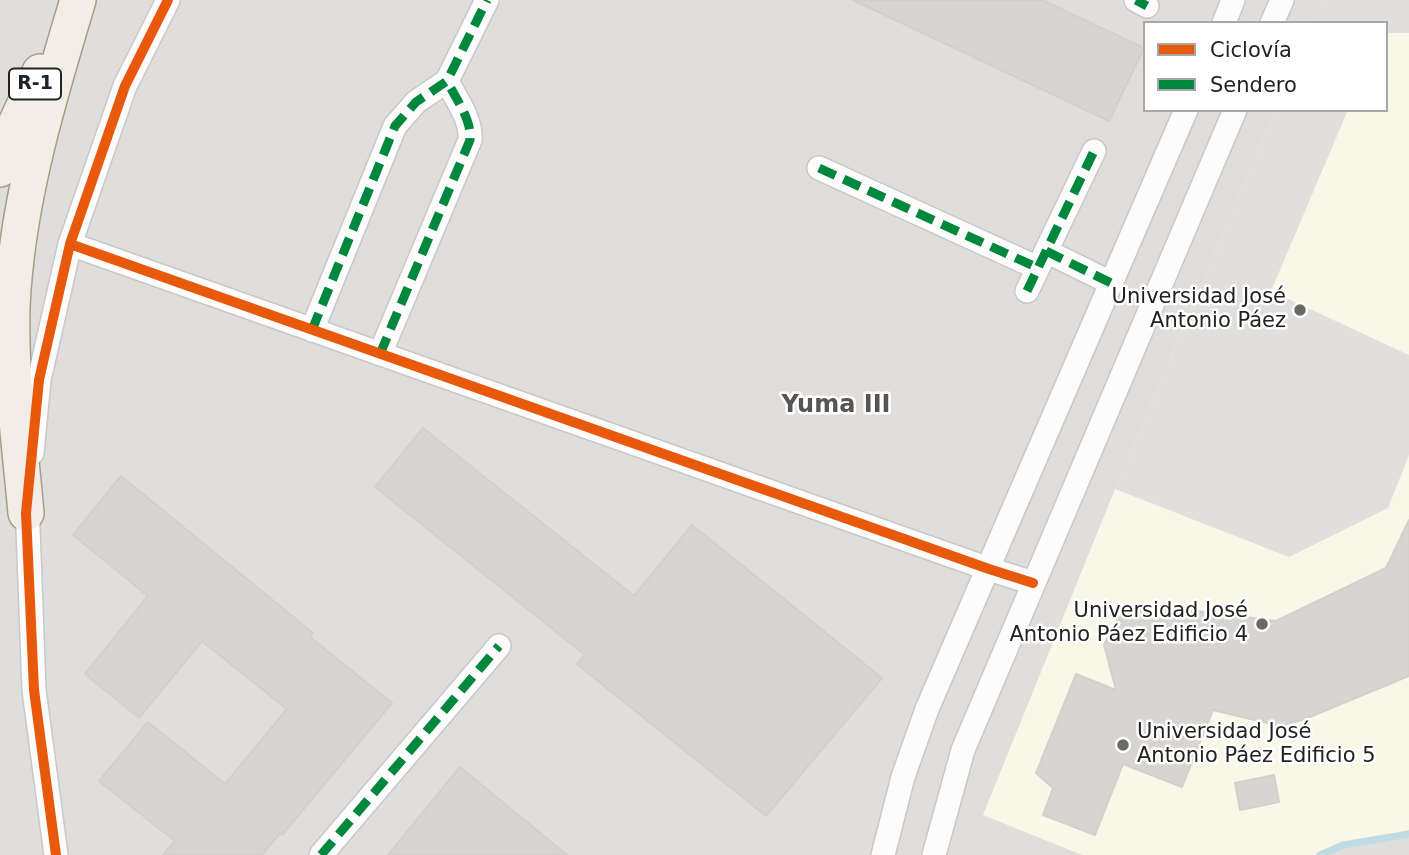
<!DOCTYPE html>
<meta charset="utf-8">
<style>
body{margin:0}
#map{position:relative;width:1409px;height:855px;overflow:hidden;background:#f0eeeb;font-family:"DejaVu Sans",sans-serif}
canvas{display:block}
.legend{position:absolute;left:1143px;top:21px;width:245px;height:91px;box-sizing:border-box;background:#fff;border:2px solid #a7a7a7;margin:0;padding:9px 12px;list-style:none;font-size:21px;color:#222}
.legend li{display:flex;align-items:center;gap:14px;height:35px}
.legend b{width:35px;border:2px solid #a7a7a7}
</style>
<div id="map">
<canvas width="1409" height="855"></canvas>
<ul class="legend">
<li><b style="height:9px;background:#e8590c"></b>Ciclovía</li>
<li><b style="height:9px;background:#00873e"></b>Sendero</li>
</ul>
</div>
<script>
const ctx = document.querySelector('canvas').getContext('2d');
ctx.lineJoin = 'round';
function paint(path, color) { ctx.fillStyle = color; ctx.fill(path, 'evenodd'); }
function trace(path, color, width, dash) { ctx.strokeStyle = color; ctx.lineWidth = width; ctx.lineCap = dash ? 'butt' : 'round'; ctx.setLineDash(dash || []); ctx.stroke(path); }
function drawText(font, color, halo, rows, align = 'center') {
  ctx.font = font + ' "DejaVu Sans",sans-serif'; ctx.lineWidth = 5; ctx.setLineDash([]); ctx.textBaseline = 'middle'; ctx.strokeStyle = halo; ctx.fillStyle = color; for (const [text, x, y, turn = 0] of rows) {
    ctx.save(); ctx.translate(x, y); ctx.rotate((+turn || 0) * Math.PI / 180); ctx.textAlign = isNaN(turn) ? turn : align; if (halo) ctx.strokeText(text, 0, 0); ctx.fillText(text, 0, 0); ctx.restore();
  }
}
paint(new Path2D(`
 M0,0h1409v855h-1409zM1145,23h241v87h-241z`), '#dfdedc');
paint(new Path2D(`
 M1321,0h88v830l-66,15 -23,10h-238l-99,-40 132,-326 160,-379h111v-87h-75z`), '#f8f7e8');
paint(new Path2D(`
 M1321,0h88v33h-23v-10h-75z
 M1275,110h73l-77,181 138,64v100l-21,53 -99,49 -174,-68z`), '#e0dfde');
trace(new Path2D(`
 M1320,855l23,-10 66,-11`), '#bfdbe3', 7);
const building = new Path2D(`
 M853,0h189l102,48 -35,73z
 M423,428l211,168 58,-71 190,153 -116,138 -189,-152 8,-9 -210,-168z
 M121,476l192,157 -3,4 82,66 -110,132 -2,-2 -18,22h-99l12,-14 -76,-60 49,-59 77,62 62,-75 -85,-68 -63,77 -54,-44 63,-78 -75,-61z
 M1409,520v156l-104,43 -25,7 -67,-16 -31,77 -59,-23 -28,71 -52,-20 10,-27 -17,-15 40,-99 40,16 -12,-45 9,-19 11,-15 25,-6 127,16 110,-53z
 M460,767l107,88h-179z
 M1274,775l5,27 -39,8 -5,-27z`);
paint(building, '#d7d4d2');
trace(building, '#d3d0cc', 2);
const street = new Path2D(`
 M1136,0l11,6
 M1224,23l9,-23
 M1272,23l10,-23
 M819,168l219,100
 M70,244l919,325 44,14
 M1046,251l65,32
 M1027,291l67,-140
 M312,330l83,-204 21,-24 31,-21 40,-81
 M380,354l90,-214c2,-20 -14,-41 -23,-59
 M32,453l7,-73 31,-136 55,-158 43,-86
 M27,501l7,189 22,165
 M321,855l178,-209
 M883,855l20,-78 24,-68 259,-599
 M934,855l29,-105 272,-640`);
const primary = new Path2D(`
 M0,169l5,-22 35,-75
 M26,513c-6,-68 -16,-138 -14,-207 5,-105 36,-206 66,-306`);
trace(street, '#c9c8c7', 26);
trace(primary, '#a79c86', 38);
trace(street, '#fdfcfc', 23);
trace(primary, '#f3ede7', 35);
trace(new Path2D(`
 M1136,0l11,6
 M819,168l219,100
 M1046,251l65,32
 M1027,291l67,-140
 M312,330l83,-204 21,-24 31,-21 40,-81
 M380,354l90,-214c2,-20 -14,-41 -23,-59
 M321,855l178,-209`), '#00873e', 9, [18, 9]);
trace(new Path2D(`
 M70,244l919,325 44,14
 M56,855l-22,-165 -8,-177 13,-133 31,-136 55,-158 43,-86`), '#e8590c', 10);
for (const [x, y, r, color] of [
 [1300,310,7,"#6a6968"],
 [1262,624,7,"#6a6968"],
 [1123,745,7,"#6a6968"]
]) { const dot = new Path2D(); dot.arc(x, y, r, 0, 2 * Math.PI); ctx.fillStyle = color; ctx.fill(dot); trace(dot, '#fff', 2.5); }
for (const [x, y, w] of [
 [35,84,52]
]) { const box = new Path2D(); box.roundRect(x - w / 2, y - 15.5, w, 31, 5); ctx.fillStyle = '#fff'; ctx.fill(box); trace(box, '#222', 2); }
drawText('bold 19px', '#222', null, [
 ["R-1",35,84]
]);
drawText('21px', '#222', '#fff', [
 ["Universidad José",1286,298],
 ["Antonio Páez",1286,322],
 ["Universidad José",1248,612],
 ["Antonio Páez Edificio 4",1248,636],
 ["Universidad José",1137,733,"left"],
 ["Antonio Páez Edificio 5",1137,757,"left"]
], 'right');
drawText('bold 24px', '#555', '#fff', [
 ["Yuma III",836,406]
]);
</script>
